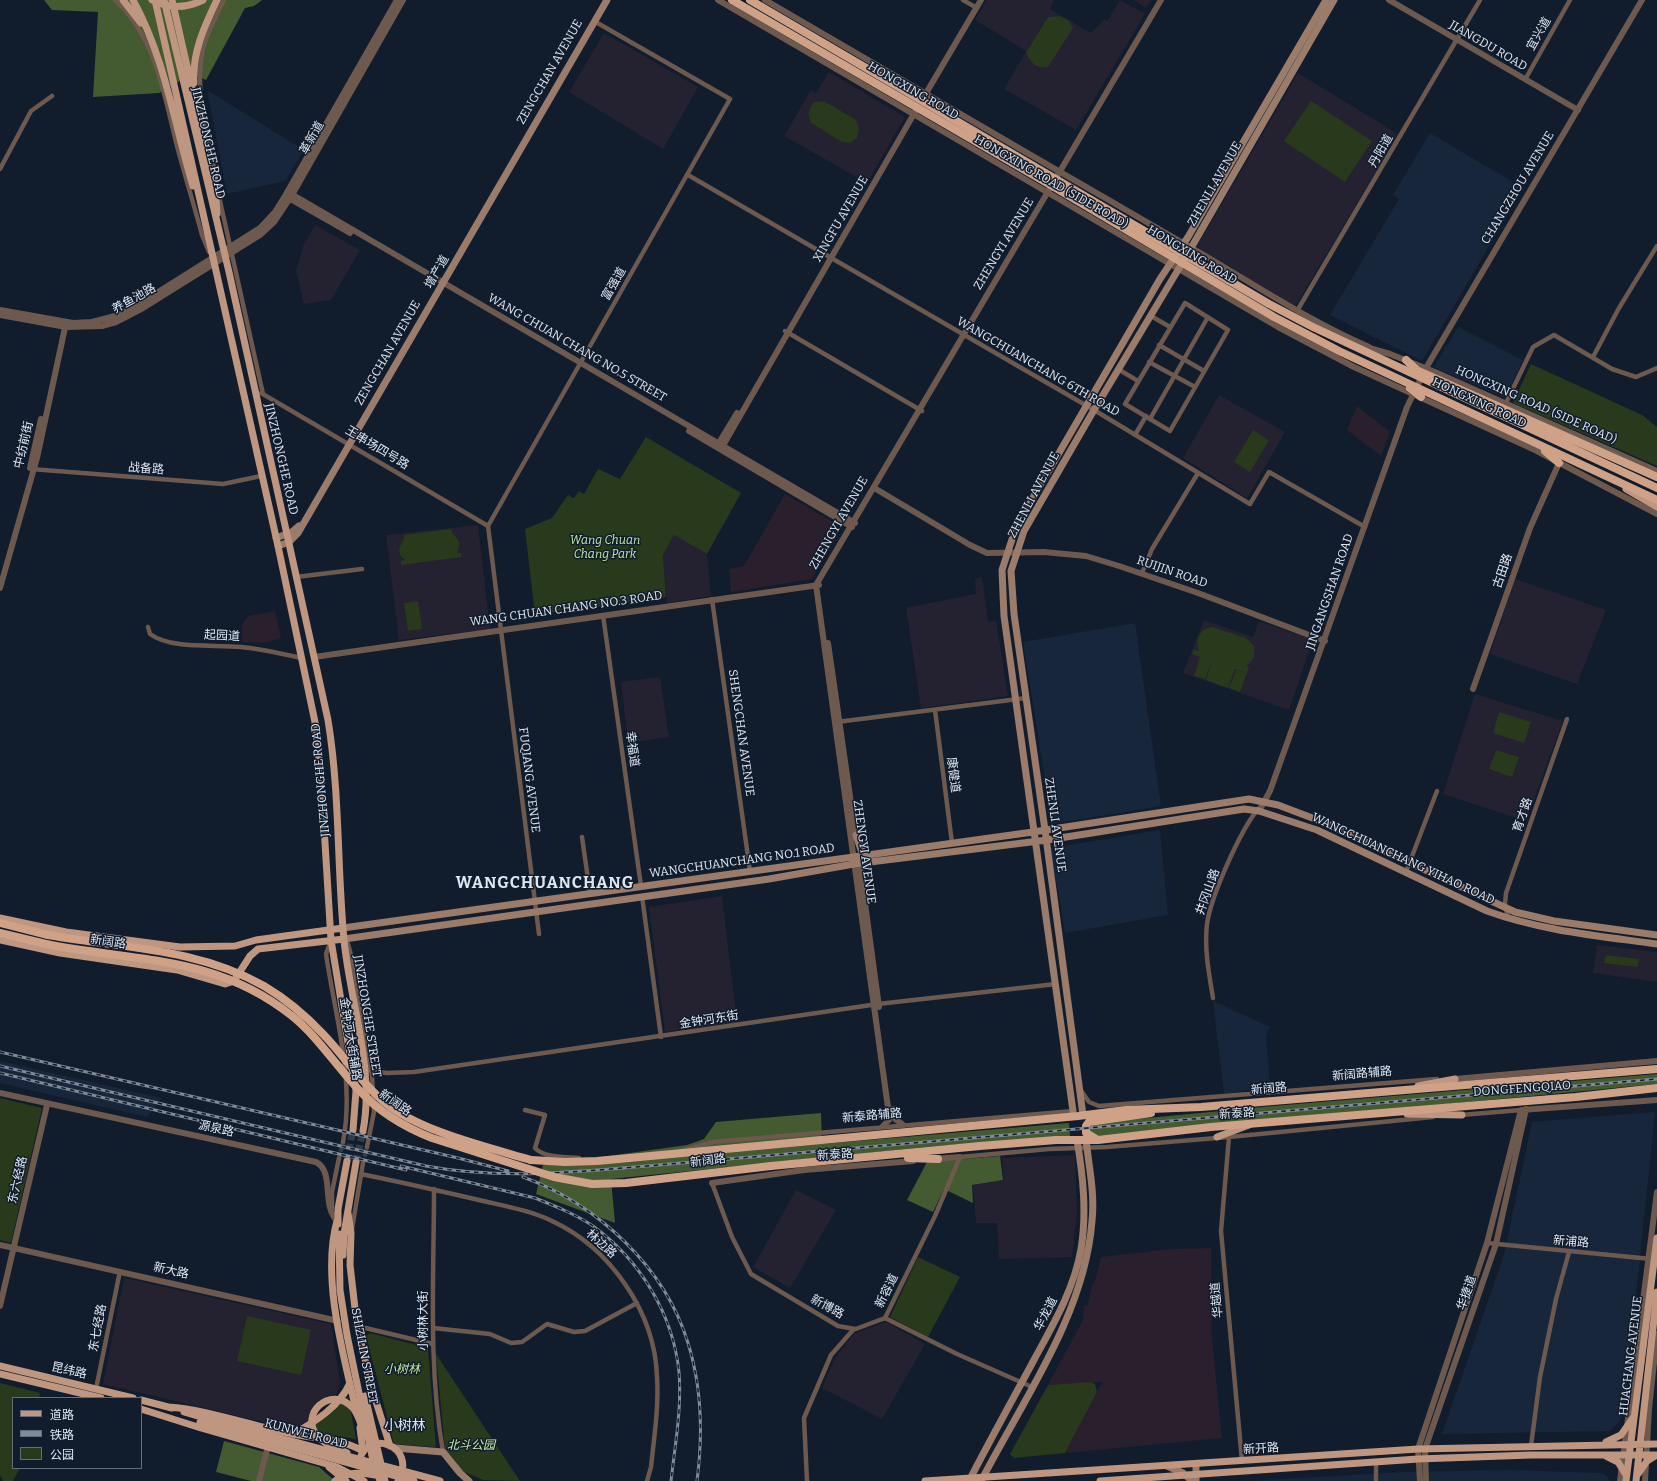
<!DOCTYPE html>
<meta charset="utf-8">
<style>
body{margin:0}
#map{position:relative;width:1657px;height:1481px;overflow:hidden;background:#111d2d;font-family:Bitter,"Noto Sans SC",serif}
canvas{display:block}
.legend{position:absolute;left:12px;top:1397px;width:130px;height:72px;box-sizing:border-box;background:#111d2d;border:1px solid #636d7c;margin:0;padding:5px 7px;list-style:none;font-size:12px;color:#dee6f2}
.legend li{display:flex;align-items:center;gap:8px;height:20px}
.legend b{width:20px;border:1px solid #636d7c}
</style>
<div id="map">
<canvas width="1657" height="1481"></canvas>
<ul class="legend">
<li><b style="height:5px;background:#bf967f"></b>道路</li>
<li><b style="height:5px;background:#808a98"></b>铁路</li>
<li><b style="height:11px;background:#29391b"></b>公园</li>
</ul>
</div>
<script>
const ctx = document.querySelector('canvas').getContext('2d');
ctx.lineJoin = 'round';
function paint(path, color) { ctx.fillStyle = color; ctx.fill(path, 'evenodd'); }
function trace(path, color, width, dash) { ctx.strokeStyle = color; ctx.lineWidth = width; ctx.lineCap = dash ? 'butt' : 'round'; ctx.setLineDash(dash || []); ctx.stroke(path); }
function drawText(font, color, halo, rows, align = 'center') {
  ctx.font = font + ' Bitter,"Noto Sans SC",serif'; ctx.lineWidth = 3; ctx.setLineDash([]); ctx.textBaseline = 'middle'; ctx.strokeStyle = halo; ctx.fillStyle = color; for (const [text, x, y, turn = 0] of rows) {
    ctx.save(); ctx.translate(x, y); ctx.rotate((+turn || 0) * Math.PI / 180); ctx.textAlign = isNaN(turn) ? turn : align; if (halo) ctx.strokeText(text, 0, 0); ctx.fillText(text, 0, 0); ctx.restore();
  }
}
paint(new Path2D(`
 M207,90l97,60 -19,31 -58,13z
 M1430,133l93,55 -101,173 -92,-46 69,-116 -6,-4z
 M1458,327l65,33 -18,38 -71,-31z
 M1135,623l26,183 -109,18 -29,-182z
 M1160,830l8,85 -103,18 -14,-85z
 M1213,1001l57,26 -4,9 4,50 -46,8z
 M0,1061l162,37 -15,19 -147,-34z
 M1655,1112l-31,300 -4,9 -10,10 -168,3 62,-179 28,-133z
 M1511,1470l90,3 5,2 4,6h-360l154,-9z`), '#17263b');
paint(new Path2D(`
 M987,0h67l-4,9 41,24 13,-14 3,2 13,-21 25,14 -69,116 -72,-41 22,-38 -51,-31z
 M604,33l94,54 -35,62 -94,-57z
 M829,72l76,45 -38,66 -83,-47 27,-46 5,3z
 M1298,73l100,61 -103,173 -99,-59z
 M315,225l45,25 -29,50 -27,4 -8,-33 7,-25z
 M1219,395l66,37 -38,66 -64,-40z
 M478,525l12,104 -91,11 -13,-105z
 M674,535l33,19 4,42 -44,7 -4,-48z
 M982,577l6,45 8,-2 12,76 -87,12 -15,-100 70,-14 -1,-15z
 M1515,579l91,31 -29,74 -87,-30z
 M1204,620l49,17 6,-16 52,18 1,3 -23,68 -106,-37z
 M660,677l9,60 -41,6 -7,-61z
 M1475,694l88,27 -37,100 -83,-27z
 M722,896l15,126 -72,10 -16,-125z
 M1597,945l60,7v30l-64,-9z
 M1075,1155l2,57 -5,45 -73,2 -2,-36h-21l-3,-38 31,-5 -2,-22z
 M796,1190l40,20 -46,78 -37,-21z
 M124,1278l207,46 9,59 -3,10 -29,28 -15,8 -190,-45z
 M886,1322l39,22 -43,75 -60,-31 13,-30 20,-25z`), '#242131');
paint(new Path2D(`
 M1134,0h17l-5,8z
 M1357,406l33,26 -9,24 -34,-26z
 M785,494l53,31 1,7 -27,47 -81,13 -2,-23 15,-3z
 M275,611l6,27 -17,5 -22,-1v-17l6,-9z
 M1211,1248l1,90 10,100 -157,15 37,-71 -54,3 35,-65 1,-14 4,-1 4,-20 3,-4 6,-24 71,-8z`), '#2a1f2c');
paint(new Path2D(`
 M1059,16l9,4 5,8 -25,39c-12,2 -16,-3 -22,-14l22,-36z
 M824,101l32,19 3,8 -2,10 -7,5 -8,-1 -31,-19 -3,-9 5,-12z
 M1311,101l61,40 -27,41 -61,-41z
 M1531,364l111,51 15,12v39l-144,-63z
 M1253,430l16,10 -19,32 -16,-10z
 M646,437l95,56 -34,61 -33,-19 -11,20 3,42 -131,18 -10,-86 27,-11 16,-23 6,3 5,-7 5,3 14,-25 22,10z
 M451,529c3,11 13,9 6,24h4v4l-60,8v-4l4,-1 -5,-5 -1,-6 5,-11v-3z
 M418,601l4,28 -14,2 -4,-28z
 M1212,627l34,11 8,8c2,9 -1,15 -8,20l3,1 -2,6 -12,-4 -7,19 -11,-4 7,-19 -7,19 -11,-4 6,-19 -7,18 -11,-3 6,-19 -8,-3 2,-5 5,2c-4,-11 0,-22 13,-24z
 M1236,670l11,3 -7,19 -11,-4z
 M1499,712l32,10 -7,21 -31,-10z
 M1496,750l23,7 -7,20 -23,-8z
 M1606,955l33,4 -1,8 -34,-4z
 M0,1098l42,10 -31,135 -11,-3z
 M918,1257l42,20 -32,60 -38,-20z
 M247,1316l64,14 -10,45 -64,-14z
 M370,1333l58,15 8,99 -42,-3 -28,-108z
 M436,1354l84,127 -37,-1 -23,-10 -15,-21z
 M1090,1382l5,2 2,8 -32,61 -51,5 -4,-4 38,-69z
 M0,1383l40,10 -1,5h-26v70h7l-7,13h-10l-3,-6z
 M348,1397l8,42 -52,-8z`), '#29391b');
paint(new Path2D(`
 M44,0h218l-8,6 -9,2 -39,72 -14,-6 -33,19 -66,4 5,-85 -46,-2z
 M1657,1074v10l-560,53 -7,-3 -1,-7 6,-4 178,-17z
 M821,1113l1,31 247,-21 1,13 -144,11 -315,32 4,44 -79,-29 7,-29 144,-20 17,-6 12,-17z
 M1000,1156l3,24 -31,5 1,18 -29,-14 -11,23 -26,-12 20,-38z
 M224,1441l95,26 16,14h-84l-35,-9z`), '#445a31');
trace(new Path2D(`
 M339,1158l4,-16
 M363,1163l4,-16`), '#303b4b', 4.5, [4.5, 2]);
trace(new Path2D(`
 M347,1161l6,-31
 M356,1162l7,-31`), '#303b4b', 7, [7, 3.5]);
trace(new Path2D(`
 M115,0c41,37 49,95 62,146 8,30 17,59 25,89l7,17
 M963,0l14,8
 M1526,78l44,-78
 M0,169l31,-58 21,-15
 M215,173c-8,-41 -22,-85 -11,-128 5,-16 13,-30 20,-45
 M688,175l406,235 156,94 19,-32 96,55
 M218,192l45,202
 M1185,303l43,27 -58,101 -45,-27z
 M1297,311l183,-311
 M1151,316l19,11
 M785,331l137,80
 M1159,345l45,26
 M1593,357l26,-49 38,-62
 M1149,362l46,25
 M1118,369l20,12
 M261,393l227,133
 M1506,403l27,-56 21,-12 58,34 24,8 21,-9
 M1150,419l58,-102
 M1135,435l11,-19
 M31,469l192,15 38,-8
 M1142,573l10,-24 46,-76
 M296,577l66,-8
 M712,599l38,272
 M603,615l38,271
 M148,627l2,7c22,16 65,10 91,13 21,2 41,7 61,11
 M935,710l17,133
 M837,722l189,-24
 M582,837l8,56
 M1406,872l31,-81
 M642,896l19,141
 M1508,918l-3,-14 1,-11 61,-174
 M539,934l-51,-408 242,-427 -136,-78
 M344,939l4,5 2,7 22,125 2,36 -7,35
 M331,940l-5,14c9,62 29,125 17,188
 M1213,998c-4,-24 -9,-50 -6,-74 4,-28 33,-93 51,-115
 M365,1070l22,3 27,-1 464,-68 178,-20
 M1082,1092l7,10 10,4 338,-27
 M525,1110l20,5 -10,33c9,10 32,9 44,10
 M1461,1115l60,-5
 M1229,1137l-8,94 21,230
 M681,1151l32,-9 360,-31
 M361,1174c39,8 79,17 118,26 25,6 50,10 73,21 58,27 103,91 105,156 2,30 -3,61 -6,90l-4,14
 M712,1183l20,54 19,37 87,52 17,3
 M434,1189c0,88 -6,177 9,263
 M332,1208v-16l7,-34
 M352,1229l11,-66
 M1487,1243l164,16
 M883,1319l2,-1 72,36 75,33
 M357,1326l76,18
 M433,1328l57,6 21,9 11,-1 25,-18 27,8 11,-1 52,-28
 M96,1389l24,-118
 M1531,1446l9,-69 16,-78 13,-47
 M1376,1461v20
 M807,1481l-3,-63 27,-63 22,-25 32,-12 50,-102 25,-59 89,-8 58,-2 122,-10 204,-20`), '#6d594e', 4.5);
trace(new Path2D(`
 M718,0l560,327 76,40 181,83 122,64
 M765,0c140,81 278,163 418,243 62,35 121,76 186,104
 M1389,0l189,110
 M925,95l56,-95
 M288,192l567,331
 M285,196l65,37
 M0,310l73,13 19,-1 27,-7 28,-16 113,-71 15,-16 10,-16 112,-196
 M0,315l66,12 36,-1 14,-4 27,-14 117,-73 14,-13 18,-27 111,-195
 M1366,347l24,7 45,18 222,99
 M689,431l163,96
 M717,446l20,-33
 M721,449l194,-337
 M30,468l11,-49
 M876,489l94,56 17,8 57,-1 42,4 33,10 79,27 127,48
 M0,588l37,-130 29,-135
 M828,643l28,195
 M314,657l505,-72
 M1473,689l57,-161 29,-65
 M1259,811l11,-20 137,-384 19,-39 216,-368
 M859,859l20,148
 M1455,1079l202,-18
 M0,1093l316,69c19,10 5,42 21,59
 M893,1109l2,10 7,5
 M883,1126l6,-6v-5l-73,-530 345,-585
 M934,1159l26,-2
 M712,1183l92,-13 109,-9
 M0,1245l338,76
 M0,1306l47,-201
 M259,1481l9,-35
 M1420,1481l-2,-32 69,-206 34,-133 136,-10
 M1426,1481l-1,-32 71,-205 30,-135
 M1620,1481l37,-289
 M1645,1481l4,-72 8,-75`), '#6d594e', 6);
trace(new Path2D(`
 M276,538l16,-6 7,-6
 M278,546l11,-4 9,-9 309,-533
 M856,835l5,15 7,4
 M343,928l690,-96 216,-33 29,6 45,17 192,90 39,9 103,14
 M344,939l425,-60 85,-15 193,-24 197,-31 15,2 58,19 170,81c55,20 113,25 170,33
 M1073,1111l-69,-495 -2,-46 14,-43 144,-248 28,-42 138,-237
 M1083,1115l-38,-285 -31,-216 -3,-43 13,-40 70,-121 93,-155 147,-255
 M395,1448l48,4 17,21 9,8
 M1196,1464v17
 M1167,1466l16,7 9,8
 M969,1481c21,-41 44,-82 66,-123 19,-35 39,-69 46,-109 6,-36 2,-73 -4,-109
 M981,1481c42,-81 104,-167 111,-260 3,-27 -3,-54 -6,-81`), '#9b7b6a', 7);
trace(new Path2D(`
 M123,0l18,23
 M133,0c32,58 41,123 60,186
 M155,0l123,546 37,176 6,56 10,162 25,151 -3,39
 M164,0l65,272 99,448c12,73 9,147 16,220 6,63 31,128 19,191
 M172,0l30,132 9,56
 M194,83c-2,-30 10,-56 23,-83
 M214,172l3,42
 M1626,489l31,18
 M0,918l66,14 114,15 55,-1 21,-6 87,-12
 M0,940l60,13 117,17 48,14 9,-3 16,-25 8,-7 86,-10
 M1418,1086l37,-7
 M1407,1114l55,1
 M1217,1137l32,-12
 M348,1213l3,20 -1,32 7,61 16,66 17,54
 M337,1221c-16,57 7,136 20,193
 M338,1224v-15l9,-48
 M344,1234l12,-72
 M0,1366l133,32
 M0,1374l101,24
 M141,1400l31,8
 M168,1407c42,3 83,19 125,27 25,5 47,4 70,17
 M141,1409l60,19 136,39 27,14
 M184,1412l17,5
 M360,1428l3,23
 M293,1434c22,-12 47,-28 57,-51
 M1606,1442l15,-7 12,-17
 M1606,1456l12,6 8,13
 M358,1465c6,-39 61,-20 40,16
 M329,1467l17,14
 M1638,1474l9,-13 8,-5
 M925,1481l493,-32 239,-5
 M1100,1481l318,-22 113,-4h126
 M1626,1481l31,-243
 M1636,1481l21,-189`), '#bf967f', 7);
trace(new Path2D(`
 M732,0l322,187 220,130 65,34 318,149
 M750,0l519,304 44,23 344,161
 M1406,360l14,13
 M1416,370l241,107
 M1410,388l11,9
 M1545,451l14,12
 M0,923l48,12
 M0,933l46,11
 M1096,1139l-10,-6v-7l3,-4 62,-9
 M908,1158l30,1
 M531,1160l34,2 32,-1 481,-45 48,-6 75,-3 456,-38
 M771,1166l209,-20 76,-6h42l113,-13 365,-30 81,-9`), '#cfa288', 8);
const rail = new Path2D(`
 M0,1052l458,106 50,13
 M0,1066l426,100c70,13 139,7 209,1l1022,-88
 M0,1073l406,97
 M401,1166l134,32c20,8 40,16 58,28 47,34 80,88 86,146 3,36 -4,73 -8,109
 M523,1177c74,27 142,90 165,166 14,45 15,92 9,138`);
trace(rail, '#808a98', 3);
trace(rail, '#111d2d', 1.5, [4.5]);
trace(new Path2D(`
 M152,0c17,9 33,9 51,0
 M339,1234l1,56 7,45 25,121 8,25
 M343,1255l1,-21
 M365,1396l20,85
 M201,1417l239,64
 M200,1422l214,59
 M347,1453c-10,-5 -22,-8 -29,-16 -20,-23 13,-53 35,-29 6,7 8,17 11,26
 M335,1481c14,-11 29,-8 46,-5`), '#bf967f', 7);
trace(new Path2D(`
 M48,935c74,13 149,13 216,51 22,13 42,30 59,48 21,22 37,47 60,67 35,30 104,46 148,59
 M46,944c90,18 170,11 246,72 26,21 44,50 67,74 20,22 45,37 73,48l122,39 38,7 34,-1 145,-17`), '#cfa288', 8);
drawText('12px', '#dee6f2', '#111d2d', [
 ["宜兴道",1539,34,-60],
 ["JIANGDU ROAD",1488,46,30],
 ["ZENGCHAN AVENUE",550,72,-60],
 ["HONGXING ROAD",913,91,30],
 ["革新道",312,138,-60],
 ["JINZHONGHE ROAD",208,143,77],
 ["丹阳道",1381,151,-60],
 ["HONGXING ROAD (SIDE ROAD)",1051,182,30],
 ["ZHENLI AVENUE",1215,184,-60],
 ["CHANGZHOU AVENUE",1518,188,-59],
 ["XINGFU AVENUE",841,219,-60],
 ["ZHENGYI AVENUE",1004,244,-59],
 ["HONGXING ROAD",1192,255,31],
 ["增产道",437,272,-60],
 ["富强道",614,284,-60],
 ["养鱼池路",134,299,-29],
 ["WANG CHUAN CHANG NO.5 STREET",577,348,30],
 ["ZENGCHAN AVENUE",388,353,-60],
 ["WANGCHUANCHANG 6TH ROAD",1038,367,30],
 ["HONGXING ROAD",1479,403,25],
 ["HONGXING ROAD (SIDE ROAD)",1536,405,24],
 ["中纺前街",24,445,-77],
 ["王串场四号路",377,448,31],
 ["JINZHONGHE ROAD",281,459,77],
 ["战备路",146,469,4],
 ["ZHENLI AVENUE",1034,495,-62],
 ["ZHENGYI AVENUE",839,523,-60],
 ["古田路",1503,571,-71],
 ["RUIJIN ROAD",1172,572,19],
 ["JINGANGSHAN ROAD",1330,592,-71],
 ["WANG CHUAN CHANG NO.3 ROAD",566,609,-8],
 ["起园道",222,636,3],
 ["SHENGCHAN AVENUE",741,733,82],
 ["幸福道",632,749,82],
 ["康健道",953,775,83],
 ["JINZHONGHE ROAD",321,780,-95],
 ["FUQIANG AVENUE",529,780,83],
 ["育才路",1523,815,-71],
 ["ZHENLI AVENUE",1055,825,82],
 ["ZHENGYI AVENUE",864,852,82],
 ["WANGCHUANCHANG YIHAO ROAD",1403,859,25],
 ["WANGCHUANCHANG NO.1 ROAD",742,861,-8],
 ["井冈山路",1208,892,-70],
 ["新阔路",108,942,8],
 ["JINZHONGHE STREET",367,1016,81],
 ["金钟河东街",709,1020,-9],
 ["金钟河大街辅路",350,1039,81],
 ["新阔路辅路",1362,1074,-5],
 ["新阔路",1269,1089,-5],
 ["DONGFENGQIAO",1522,1089,-4],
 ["新阔路",395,1103,35],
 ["新泰路",1237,1114,-4],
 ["新泰路辅路",872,1116,-5],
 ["源泉路",216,1129,12],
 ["新泰路",835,1155,-4],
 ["新阔路",708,1161,-7],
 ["东六经路",18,1180,-77],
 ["新浦路",1571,1242,5],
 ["林边路",601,1244,42],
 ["新大路",171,1271,13],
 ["新容道",887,1291,-64],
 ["华捷道",1467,1293,-71],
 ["华越道",1217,1300,-95],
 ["新博路",827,1307,29],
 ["华龙道",1046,1314,-63],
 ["小树林大街",424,1321,-90],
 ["东七经路",98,1328,-79],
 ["SHIZILIN STREET",364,1356,79],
 ["HUACHANG AVENUE",1631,1356,-83],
 ["昆纬路",69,1371,13],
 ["KUNWEI ROAD",306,1434,15],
 ["新开路",1261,1449,-4]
]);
drawText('italic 12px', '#c2e8a4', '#111d2d', [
 ["Wang Chuan",605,541],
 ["Chang Park",605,555],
 ["小树林",402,1370],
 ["北斗公园",471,1446]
]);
drawText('14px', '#dee6f2', '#111d2d', [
 ["小树林",405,1426]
]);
ctx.letterSpacing = '1px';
drawText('bold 16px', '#dee6f2', '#111d2d', [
 ["WANGCHUANCHANG",545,884]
]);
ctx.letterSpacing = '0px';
</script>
